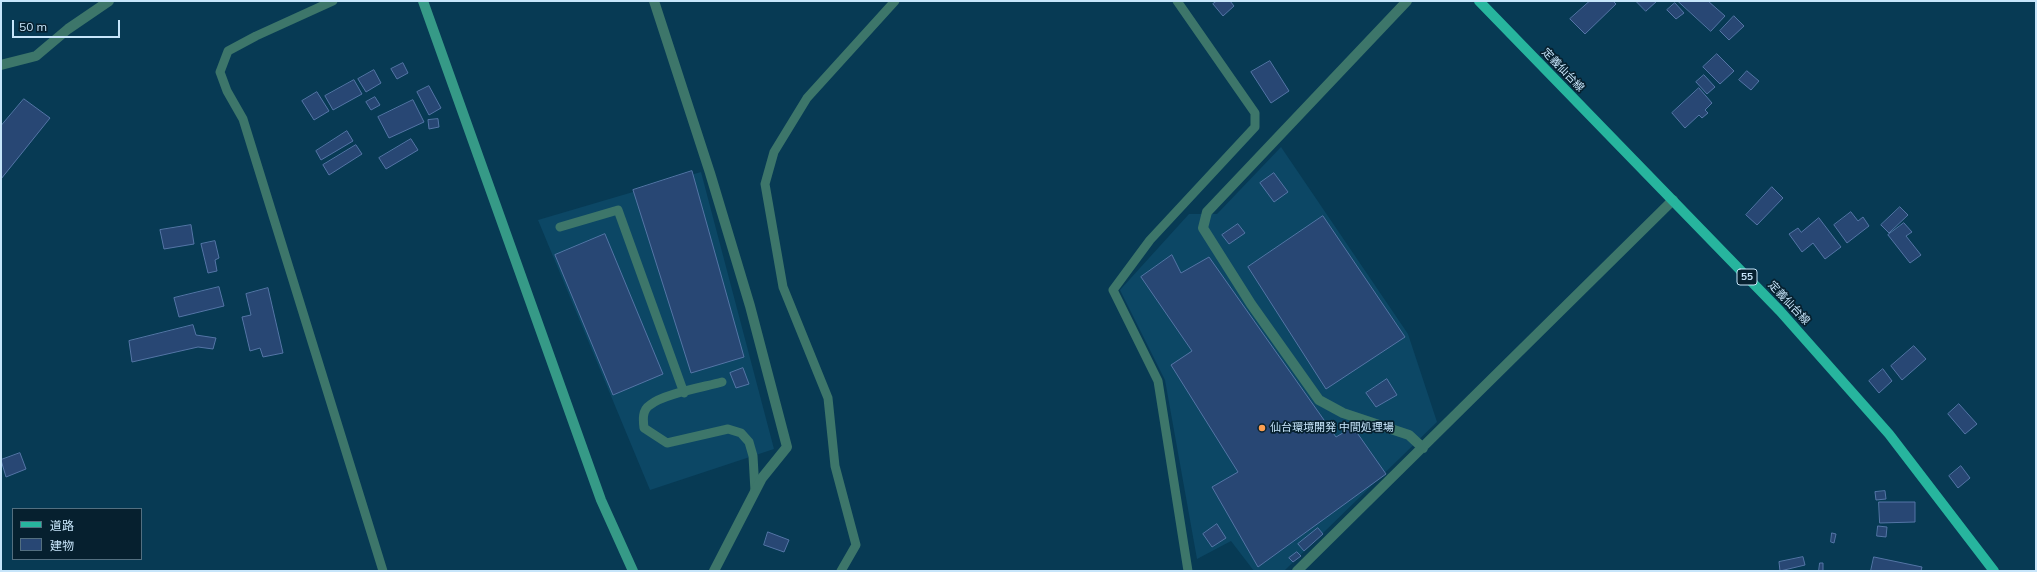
<!DOCTYPE html>
<meta charset="utf-8">
<style>
body{margin:0}
#map{position:relative;width:2037px;height:572px;overflow:hidden;background:#073a54;font-family:Mulish,"Noto Sans JP",sans-serif}
canvas{display:block}
.frame{position:absolute;inset:0;border:2px solid #c7e5fa;pointer-events:none}
.legend{position:absolute;left:12px;top:508px;width:130px;height:52px;box-sizing:border-box;background:#06202f;border:1px solid #536f80;margin:0;padding:5px 7px;list-style:none;font-size:12px;color:#c7e5fa}
.legend li{display:flex;align-items:center;gap:8px;height:20px}
.legend b{width:20px;border:1px solid #536f80}
.scale{position:absolute;left:12px;top:20px;width:108px;height:18px;box-sizing:border-box;border:2px solid #c7e5fa;border-top:0;padding-left:5px;font-size:12px;line-height:14px;white-space:nowrap;color:#c7e5fa;-webkit-text-stroke:3px #06202f;paint-order:stroke}
</style>
<div id="map">
<canvas width="2037" height="572"></canvas>
<div class="frame"></div>
<ul class="legend">
<li><b style="height:5px;background:#27b59e"></b>道路</li>
<li><b style="height:11px;background:#284774"></b>建物</li>
</ul>
<div class="scale">50 m</div>
</div>
<script>
const ctx = document.querySelector('canvas').getContext('2d');
ctx.lineJoin = 'round';
function paint(path, color) { ctx.fillStyle = color; ctx.fill(path, 'evenodd'); }
function trace(path, color, width, dash) { ctx.strokeStyle = color; ctx.lineWidth = width; ctx.lineCap = dash ? 'butt' : 'round'; ctx.setLineDash(dash || []); ctx.stroke(path); }
function drawText(font, color, halo, rows, align = 'center') {
  ctx.font = font + ' Mulish,"Noto Sans JP",sans-serif'; ctx.lineWidth = 3.5; ctx.setLineDash([]); ctx.textBaseline = 'middle'; ctx.strokeStyle = halo; ctx.fillStyle = color; for (const [text, x, y, turn = 0] of rows) {
    ctx.save(); ctx.translate(x, y); ctx.rotate((+turn || 0) * Math.PI / 180); ctx.textAlign = isNaN(turn) ? turn : align; if (halo) ctx.strokeText(text, 0, 0); ctx.fillText(text, 0, 0); ctx.restore();
  }
}
paint(new Path2D(`
 M1281,147l127,187 29,88 -153,149h-30l-23,-30 -34,18 -32,-179 -45,-90 69,-76h28z
 M701,172l73,277 -124,41 -112,-270z`), '#0c4765');
const building = new Path2D(`
 M1217,1h13l4,5 -11,10 -10,-12z
 M1590,1h23l3,3 -31,30 -15,-15z
 M1636,1h21l-11,10z
 M1678,1h30l17,15 -14,15z
 M1675,3l9,10 -8,6 -9,-9z
 M1734,16l10,10 -15,14 -9,-9z
 M1717,54l17,17 -14,13 -17,-17z
 M1270,61l19,30 -18,12 -20,-31z
 M403,63l5,10 -11,6 -6,-10z
 M374,70l7,13 -15,9 -8,-13z
 M1747,71l12,10 -8,9 -12,-10z
 M1704,75l11,12 -8,7 -11,-12z
 M354,80l8,14 -29,16 -8,-14z
 M429,86l12,22 -12,7 -12,-23z
 M1699,88l13,15 -7,7 3,3 -6,5 -3,-3 -14,13 -13,-15z
 M317,92l12,19 -15,9 -12,-19z
 M375,97l5,8 -9,5 -5,-8z
 M24,99l26,19 -49,61v-53z
 M413,100l11,22 -35,16 -11,-21z
 M438,119l1,8 -10,2 -1,-9z
 M347,131l6,10 -32,19 -5,-9z
 M411,139l7,11 -32,19 -7,-11z
 M356,145l6,9 -33,21 -6,-10z
 M692,171l52,186 -53,16 -58,-183z
 M1274,173l14,19 -14,10 -14,-19z
 M1772,187l11,11 -26,27 -11,-10z
 M1900,207l8,8 -19,18 -8,-8z
 M1851,212l7,9 5,-4 6,9 -22,17 -13,-18z
 M1323,216l82,121 -79,52 -78,-122z
 M1819,218l22,29 -16,12 -12,-16 -11,9 -13,-18 9,-6 3,4z
 M1904,223l8,9 -6,4 15,19 -11,8 -22,-28z
 M1238,224l7,9 -16,11 -7,-9z
 M191,225l3,19 -30,5 -4,-19z
 M605,234l58,140 -50,21 -58,-140z
 M215,241l4,17 -4,2 2,11 -9,2 -7,-29z
 M1172,255l9,18 28,-16 127,180 17,-10 33,47 -128,93 -46,-80 26,-15 -67,-107 21,-14 -51,-74z
 M219,287l5,19 -45,11 -5,-19z
 M268,288l15,65 -20,4 -3,-9 -10,3 -8,-34 9,-2 -5,-21z
 M193,325l3,10 20,3 -3,11 -15,-2 -66,15 -3,-21z
 M1914,346l12,13 -24,21 -11,-14z
 M743,368l6,16 -13,4 -6,-15z
 M1883,369l9,12 -13,12 -10,-12z
 M1387,379l10,16 -21,12 -10,-14z
 M1959,404l18,20 -12,10 -17,-20z
 M20,453l6,16 -20,8 -5,-17z
 M1961,466l9,12 -12,10 -9,-12z
 M1885,491l1,8 -10,1 -1,-8z
 M1879,502h36v20l-35,1z
 M1217,524l9,14 -14,9 -9,-13z
 M1878,526l9,1 -1,10 -9,-1z
 M1318,528l5,6 -19,17 -6,-7z
 M768,532l21,8 -5,12 -20,-7z
 M1832,533l4,1 -2,9 -3,-1z
 M1297,552l4,4 -8,6 -4,-4z
 M1803,557l2,8 -25,6 -1,-9z
 M1874,557l48,10 -1,4h-50z
 M1820,563h3v8h-4z`);
paint(building, '#284774');
trace(building, '#5475a6', 1);
trace(new Path2D(`
 M333,1l-77,35 -28,15 -8,21 7,19 16,28 140,452
 M1177,1l78,112v14l-105,113 -37,50 45,91 30,190
 M560,227l58,-17 66,183
 M722,382c-18,5 -59,12 -72,23 -8,5 -7,15 -6,23l23,15 61,-14 13,4 8,9 4,14 2,35
 M841,571l15,-26 -21,-79 -7,-68 -45,-111 -18,-103 9,-32 33,-54 88,-97`), '#3d766a', 9);
trace(new Path2D(`
 M654,1l56,172 40,133 37,141 -25,31 -48,93
 M1407,1l-200,211 -4,16 48,76 68,96 24,13 66,22 14,13
 M1,65l35,-9 32,-27 41,-28
 M1297,571l376,-371`), '#3d766a', 10);
trace(new Path2D(`
 M423,1l178,499 32,71`), '#369a87', 10);
trace(new Path2D(`
 M1479,1l301,310 109,123 105,137`), '#27b59e', 10);
for (const [x, y, r, color] of [
 [1262,428,4,"#fb9e51"]
]) { const dot = new Path2D(); dot.arc(x, y, r, 0, 2 * Math.PI); ctx.fillStyle = color; ctx.fill(dot); trace(dot, '#06202f', 1.5); }
for (const [x, y, w] of [
 [1747,277,20]
]) { const box = new Path2D(); box.roundRect(x - w / 2, y - 8, w, 16, 3); ctx.fillStyle = '#06202f'; ctx.fill(box); trace(box, '#c7e5fa', 1); }
drawText('bold 10px', '#c7e5fa', null, [
 ["55",1747,277]
]);
drawText('11px', '#c7e5fa', '#06202f', [
 ["定義仙台線",1563,70,46],
 ["定義仙台線",1789,303,47]
]);
drawText('11px', '#c7e5fa', '#06202f', [
 ["仙台環境開発 中間処理場",1270,428]
], 'left');
</script>
